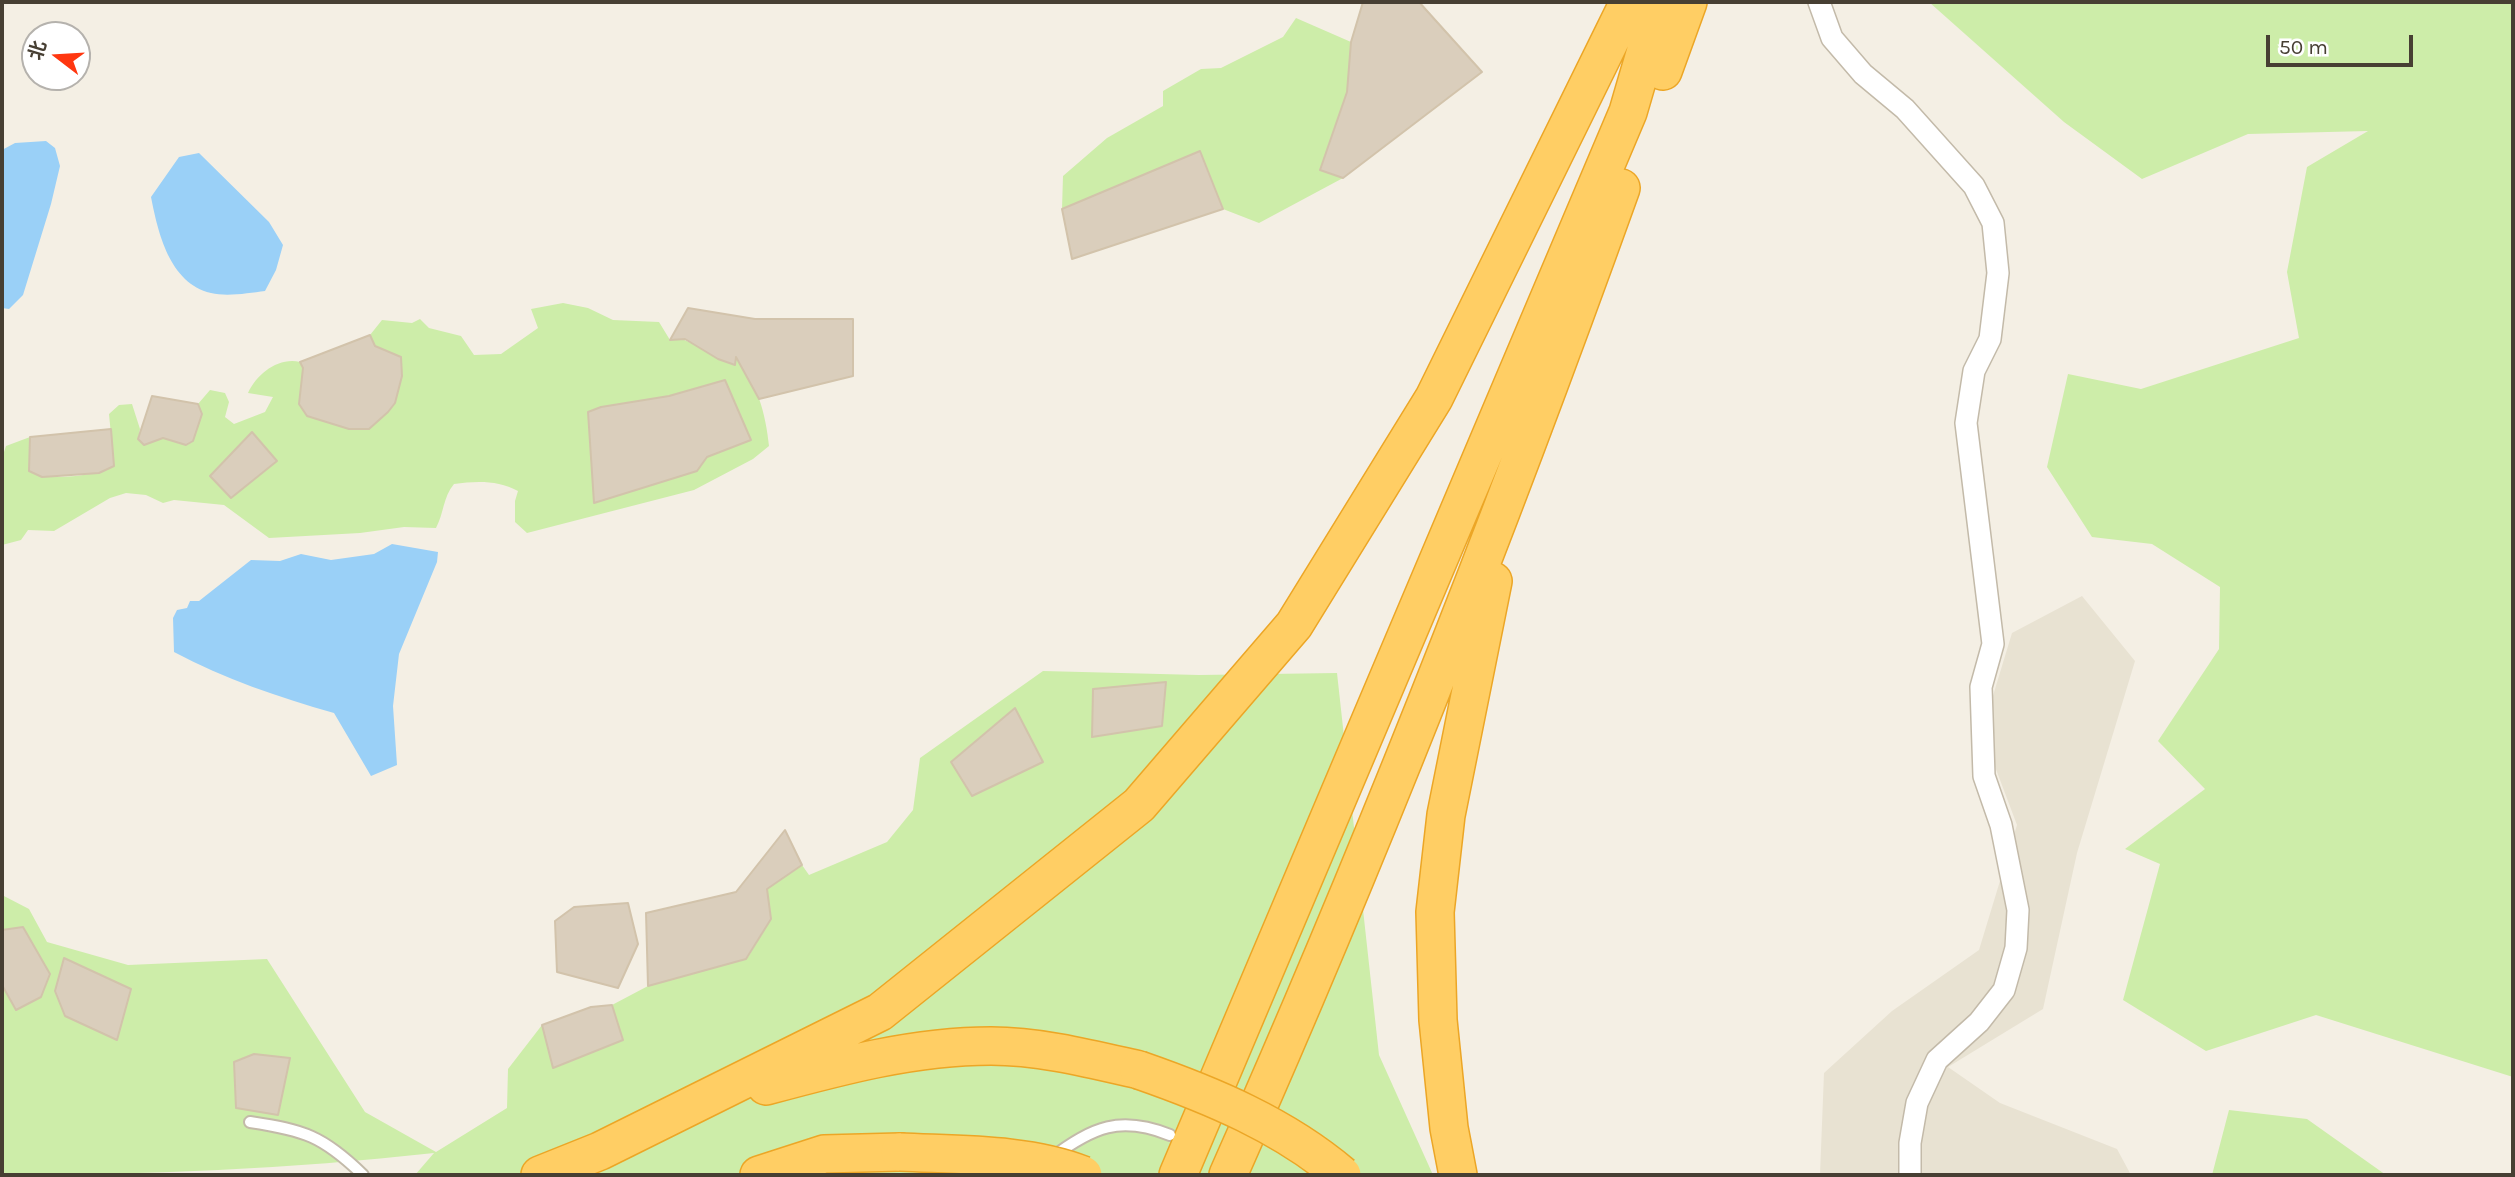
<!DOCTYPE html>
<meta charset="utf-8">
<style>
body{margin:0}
#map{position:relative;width:2515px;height:1177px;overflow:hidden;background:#f4efe4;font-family:Karla,"Noto Sans SC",sans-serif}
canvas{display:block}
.frame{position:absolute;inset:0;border:4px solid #473f33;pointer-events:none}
.north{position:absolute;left:21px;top:21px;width:70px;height:70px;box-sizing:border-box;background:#fff;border:2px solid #b5b2ad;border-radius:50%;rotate:287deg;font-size:19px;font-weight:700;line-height:28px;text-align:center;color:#473f33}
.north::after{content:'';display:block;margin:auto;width:24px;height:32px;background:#ff3710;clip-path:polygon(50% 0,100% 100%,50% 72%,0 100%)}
.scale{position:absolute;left:2266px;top:35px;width:147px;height:32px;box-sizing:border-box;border:4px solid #473f33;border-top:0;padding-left:9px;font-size:21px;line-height:24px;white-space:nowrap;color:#473f33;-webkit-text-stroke:5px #fff;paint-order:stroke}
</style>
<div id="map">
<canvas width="2515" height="1177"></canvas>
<div class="frame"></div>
<div class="north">北</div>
<div class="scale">50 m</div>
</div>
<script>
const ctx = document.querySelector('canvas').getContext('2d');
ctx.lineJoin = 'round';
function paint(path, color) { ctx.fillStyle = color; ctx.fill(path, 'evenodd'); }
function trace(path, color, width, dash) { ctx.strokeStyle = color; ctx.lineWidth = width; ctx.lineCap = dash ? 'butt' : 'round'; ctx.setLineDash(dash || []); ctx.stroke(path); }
paint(new Path2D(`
 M2082,596l53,65 -58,192 -34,156 -95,58 52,36 117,46 14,26h-311l4,-102 68,-62 87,-61 38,-125 -35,-93 30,-99z`), '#e8e2d2');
paint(new Path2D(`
 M1929,2h584v1075l-197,-62 -110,36 -83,-51 37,-136 -35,-15 80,-60 -47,-48 61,-92 1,-62 -68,-43 -60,-7 -45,-70 21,-93 73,15 158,-51 -12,-66 20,-105 61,-36 -120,3 -106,45 -78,-57z
 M1296,18l55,24 -4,50 -27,77 23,9 -84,45 -36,-14 -24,-58 -137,58 1,-33 44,-38 56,-32v-15l38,-22 20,-1 62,-31z
 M563,303l25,5 25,12 46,2 11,18 4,-3c21,4 39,21 61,27l1,-7c21,24 30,58 33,89l-16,13 -59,31 -167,43 -12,-11v-21l3,-10c-20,-11 -42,-10 -64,-7 -11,13 -10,29 -18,44l-32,-1 -44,6 -91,5 -45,-33 -50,-5 -11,3 -17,-8 -20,-2 -16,5 -56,33 -26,-1 -7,10 -19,5v-87l4,-12 24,-9 -1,34c23,10 62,6 85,-5l-5,-52 10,-9 13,-1 8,25 -2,10 6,6 19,-7 24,7 6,-4 9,-27 -4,-10 12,-14 15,3 4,9 -4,15 9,7 31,-12 8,-15 -25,-4c9,-19 30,-36 52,-31 9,19 -6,33 7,54l42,13h20l26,-26 6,-46 -26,-11 -5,-11 12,-15 30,3 8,-4 9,9 32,8 13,19 27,-1 37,-26 -7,-19z
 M1043,671l156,4 138,-2 42,382 54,120h-1018l19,-22c-143,16 -288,22 -432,22v-280l27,14 18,33 81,23 139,-6 98,153 71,40 71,-44 1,-39 34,-44 80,11 -10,-31 36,-19 100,-29 23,-38 -4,-30 35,-24 7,10 78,-33 26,-32 7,-52z
 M2229,1110l78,9 79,56h-174z`), '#cdeda9');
paint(new Path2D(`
 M46,141l9,7 5,18 -9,38 -28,91 -14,14 -7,-1v-158l13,-7z
 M199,153l70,69 14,23 -7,25 -11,21c-16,2 -38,6 -54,2 -42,-10 -53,-61 -60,-96l28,-40z
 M392,544l46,8 -1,10 -38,92 -6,52 4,59 -26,11 -37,-63c-56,-16 -109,-34 -160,-61l-1,-34 4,-8 10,-2 3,-7h9l52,-41 29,1 21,-7 30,6 43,-6z`), '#9ad0f7');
const building = new Path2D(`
 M1363,2h56l63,70 -139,106 -23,-8 27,-78 4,-50z
 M1200,151l23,58 -151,50 -10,-50z
 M688,308l67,11h98v57l-94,23 -23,-42 -1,8 -17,-6 -33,-20 -15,1z
 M370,335l5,11 26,11 1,19 -7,27 -7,9 -19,17h-20l-42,-13 -8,-12 4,-36 -3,-6z
 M725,380l26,60 -44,17 -10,14 -103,32 -6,-91 13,-5 68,-11z
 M152,396l46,8 4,10 -9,27 -7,4 -23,-7 -19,7 -6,-6z
 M111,429l3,37 -15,7 -42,3 -15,1 -13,-6 1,-34z
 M252,432l25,29 -46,37 -21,-22z
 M1166,682l-4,44 -70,11 1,-48z
 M1015,708l28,54 -71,34 -21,-34z
 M785,830l17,35 -35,24 4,30 -25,40 -98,27 -2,-73 90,-21z
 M628,903l10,41 -20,44 -61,-16 -2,-51 19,-14z
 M23,927l27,47 -9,23 -25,13 -14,-25v-55z
 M64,958l67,31 -14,51 -52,-24 -10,-25z
 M612,1005l11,35 -70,28 -11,-43 49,-18z
 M254,1054l36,4 -12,57 -42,-7 -2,-46z`);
paint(building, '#dacebc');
trace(building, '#d2c3ab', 2);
const lane = new Path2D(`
 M250,1122c54,8 73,14 113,53
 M1051,1158c42,-31 69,-43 119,-23`);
const street = new Path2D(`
 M1819,2l13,36 31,36 42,35 69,77 19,37 5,50 -8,66 -16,32 -8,52 27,221 -12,43 3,89 17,49 17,85 -2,38 -12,42 -25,32 -42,38 -20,43 -7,40v32`);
const highway = new Path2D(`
 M1663,71l25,-69
 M766,1086c74,-20 148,-40 225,-40 49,0 100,13 148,24
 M540,1175l60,-24 280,-139 259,-207 155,-180 140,-227 195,-396
 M759,1175l65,-21 76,-2
 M1178,1175l450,-1063 32,-110
 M1228,1175c144,-324 273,-653 393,-987
 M1458,1175l-9,-47 -11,-108 -3,-108 11,-97 47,-234`);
trace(lane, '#c3baa9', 14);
trace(street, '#c3baa9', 24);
trace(highway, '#eca626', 40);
trace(lane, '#fff', 10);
trace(street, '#fff', 21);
trace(highway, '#ffce64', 37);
const highwayBridge = new Path2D(`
 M1139,1070c72,25 144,55 203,105
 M900,1152c59,3 128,1 183,23`);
trace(highwayBridge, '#eca626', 40, []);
trace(highwayBridge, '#ffce64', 37);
</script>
